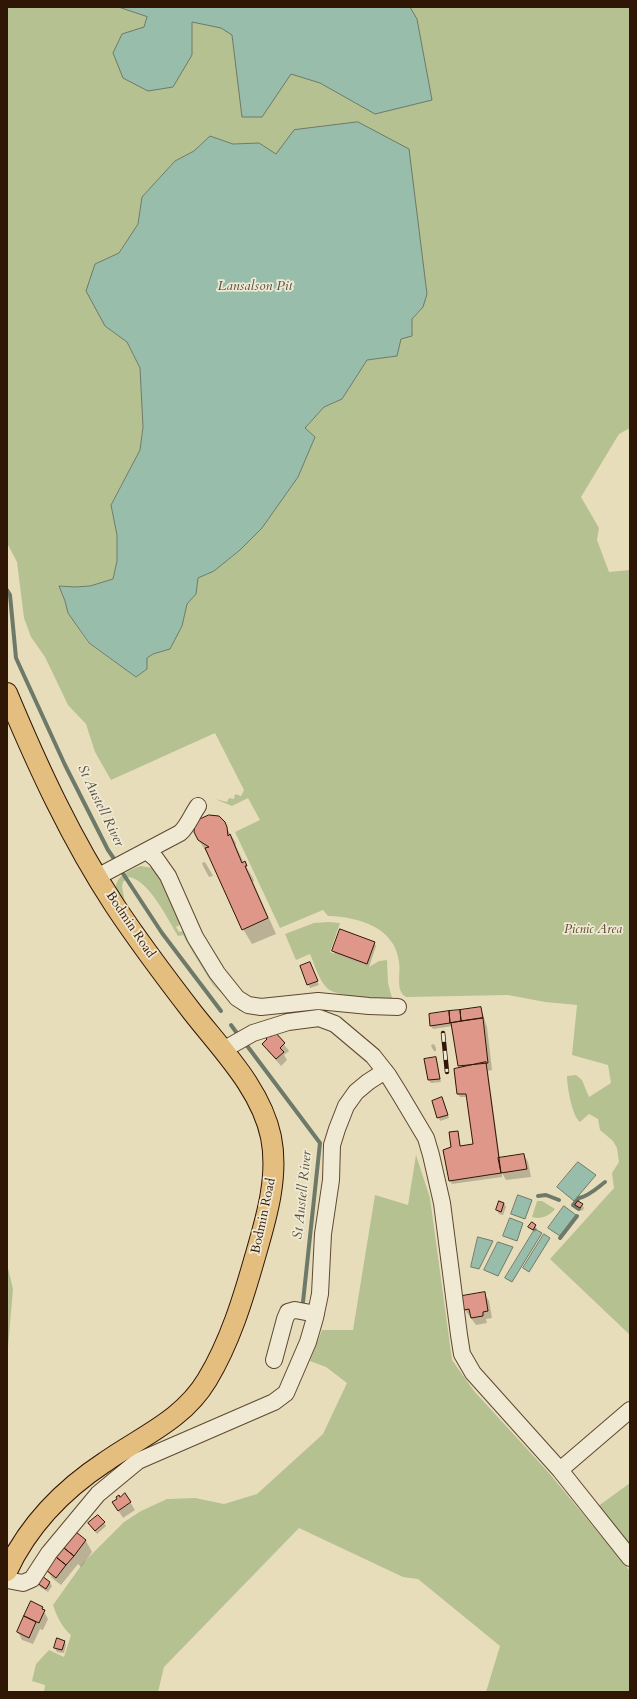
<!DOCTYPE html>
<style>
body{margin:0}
#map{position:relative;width:637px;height:1699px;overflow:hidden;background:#e8ddbb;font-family:Cardo,serif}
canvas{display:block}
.frame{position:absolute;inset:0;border:8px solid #301605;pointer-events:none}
</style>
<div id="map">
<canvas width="637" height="1699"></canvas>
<div class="frame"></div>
</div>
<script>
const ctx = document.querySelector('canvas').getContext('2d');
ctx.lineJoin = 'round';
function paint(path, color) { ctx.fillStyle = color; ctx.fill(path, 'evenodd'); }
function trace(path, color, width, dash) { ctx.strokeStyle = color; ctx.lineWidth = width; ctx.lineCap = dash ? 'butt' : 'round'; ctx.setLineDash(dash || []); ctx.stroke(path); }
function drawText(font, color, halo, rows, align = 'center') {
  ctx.font = font + ' Cardo,serif'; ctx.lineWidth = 3.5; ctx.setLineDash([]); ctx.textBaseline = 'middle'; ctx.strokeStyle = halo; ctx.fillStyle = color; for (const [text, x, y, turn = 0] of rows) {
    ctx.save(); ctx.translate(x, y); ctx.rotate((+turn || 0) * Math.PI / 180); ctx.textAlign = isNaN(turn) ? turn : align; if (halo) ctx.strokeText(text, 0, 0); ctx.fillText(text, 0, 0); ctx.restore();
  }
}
paint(new Path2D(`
 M7,7h623v421l-11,6 -38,63 18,31 -2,12 12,32 21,-2v765l-80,-76 64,-71 -2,-15 7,-11 -2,-14 -4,-7 -13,-11 -2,-11 -9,-5 -9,8c-8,-6 -13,-36 -13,-46l9,-1 6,5 7,17 22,-14 -3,-18 -36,-10 5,-50 -32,-3 -37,-7 -102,2c-11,-6 -5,-24 -7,-35 -4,-35 -41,-45 -71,-46l-5,-6 -43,18 -45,-96 25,-12 -12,-22 -16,8 -17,-7 12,3 2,-4 5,1 1,-5 6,2 3,-6 -29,-57 -104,47 -16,-28 -9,-28 -18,-19 -23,-48 -14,-20 -7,-19 -7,-56 -10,-19zM210,136l23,8 26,-1 17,11 147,153 -11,12 -11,20 -21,19 -13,2 -25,39 -18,8 -19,21 10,9 -17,40 -36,51 -22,22 -26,21 -16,7 -2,16 -9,10 -5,22 -12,23 -17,5 -6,4 -1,12 -10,7 -48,-34 -20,-30 -3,-12 -6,-15 16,1 15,-1 23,-7 4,-18v-26l-6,-31 29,-54 3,-26 -3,-56 -13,-26 -22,-16 -10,-62 24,-11 19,-29 4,-27 33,-36 19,-10z
 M141,866l11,2 5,5 26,50 -7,4 3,5 6,-2 29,54 28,26 -2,1 -27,-26 -21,-34 -9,-16 -5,1c-10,-16 -29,-56 -49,-59l-6,5 -1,5 4,20c-4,-5 -8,-11 -10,-18 -2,-12 15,-20 25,-23z
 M329,922l11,1 -10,29 39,15 10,-6 8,-1 1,23 4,15c-15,0 -57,0 -66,-11 -8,-9 -11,-22 -16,-33l-14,6 -11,-26 29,-11z
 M416,1155l14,43 22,162 22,31 75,82 81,98v121h-144l14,-46 -82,-67 -15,-2 -104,-49 -135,139 -6,25h-114l1,-7 -13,-4 4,-17 13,-14 15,7 7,-22c-9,-8 -14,-18 -18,-30l30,-42 41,-41 17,-11 26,-12 28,-1 29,6 33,-10 66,-60 24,-51 -21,-16 -16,-6 12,-31h31l22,-135 33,10z
 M537,1201h5l13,8c-6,7 -14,11 -23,8z
 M7,1264l6,25 -6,70z
 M630,1483v65l-33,-41z`), '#b5c191');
const water = new Path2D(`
 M119,7h291l7,12 15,81 -57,14 -55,-31 -29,-9 -29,43h-20l-10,-82 -11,-7 -29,-6v33l-19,32 -25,4 -25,-13 -10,-25 9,-19 22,-7 3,-10z
 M358,122l51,27 18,145 -4,13 -11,12v17l-11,3 -4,17 -30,4 -25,39 -18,8 -19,21 10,9 -17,40 -36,51 -22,22 -26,21 -16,7 -2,16 -9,10 -5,22 -12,23 -17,5 -6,4v11l-11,8 -47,-34 -21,-30 -3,-12 -6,-15 16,1 15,-1 23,-7 4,-18v-26l-6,-30 29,-55 3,-23 -3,-59 -13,-26 -22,-16 -19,-35 9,-27 24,-11 19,-29 4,-27 33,-36 19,-10 16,-15 23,8 26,-1 17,11 18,-24z
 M578,1162l18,13 -22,26 -17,-14z
 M518,1195l14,5 -7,19 -14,-5z
 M564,1206l12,9 -16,21 -12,-8z
 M510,1218l13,5 -6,18 -14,-5z
 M535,1229l7,4 -30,49 -7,-4z
 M544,1234l6,4 -21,34 -6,-4z
 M478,1237l15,4 -14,28 -8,-2z
 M498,1242l15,5 -15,29 -14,-6z`);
paint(water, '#98bdab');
trace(water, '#6e7a69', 1);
paint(new Path2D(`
 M226,827l10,16v3l8,17 9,15 1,3 -1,1 23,52 -24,10 -9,-15 -34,-73 -11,-17z
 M205,862l7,12 1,2 -4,1 -6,-11 -1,-3z
 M374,942l2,4 -7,21 -34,-13 -2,-3z
 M310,963l9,22 -9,3 -9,-21z
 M481,1008l6,19 5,43 -4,1 12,88 24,-4 4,7 3,15 -25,3 -4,-7v4l-50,7 -2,-3 2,-33 5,-16 4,14 13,-2 -6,-47h-8l-2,-3 2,-25 -7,-43 -20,3 -2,-3z
 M275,1033l14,18 -5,4 3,5 -6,6 -13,-15 -4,-7z
 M434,1044l2,4v3h-2l-2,-3 -1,-3z
 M436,1058l5,24 -10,1 -2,-3z
 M433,1102h11l5,16 -9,3z
 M504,1203l2,4 -3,8 -4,-1 -2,-4z
 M577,1205h5l2,3 -2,3z
 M535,1225l2,4 -2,3 -6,-5z
 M484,1293l5,8 3,17 -6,1 1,4 -11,2 -11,-15 -2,-13z
 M120,1498l10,4 5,8 -12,8 -5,-8z
 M104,1523l2,3 -9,8 -6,-7z
 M76,1534l10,7 6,11 -11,15 -3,-3 -17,21 -9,-7 -5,-8z
 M38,1583h12l2,3 -4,6 -8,-5z
 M31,1603l11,5 6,11 -5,11 -3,-1 -7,15 -11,-4 -4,-8z
 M64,1641l2,4 -2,8 -7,-1 -2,-4z`), '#0003');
trace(new Path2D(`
 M7,590l3,5 6,63 49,107 43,85 9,13
 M120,869l42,64 59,78
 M231,1025l8,11
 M245,1043l75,100 -17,159
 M538,1196l8,-1 13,5
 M579,1209l-6,-4 6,-7c10,-2 18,-10 26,-16
 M560,1238l17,-22`), '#6e7a69', 4);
const building = new Path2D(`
 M209,815l10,1 6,6 2,5 1,9 2,-2 12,29 3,-2 2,5h-2l23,52 -26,12 -37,-82 4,-1 -11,-7 -4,-8 1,-8 5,-5z
 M340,929l35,13 -8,22 -35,-13z
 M310,962l8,19 -11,4 -7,-19z
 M481,1007l2,11 -22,3 -1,-11z
 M460,1010l1,11 -11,2 -1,-12z
 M449,1011l1,12 -20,3 -1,-12z
 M483,1018l5,45 -30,3 -7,-43z
 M275,1032l10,11 -5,5 4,4 -8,7 -14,-15 5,-5 -2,-2 4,-3 2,2z
 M436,1057l4,22 -12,1 -4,-21z
 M486,1062l15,111 -52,8 -6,-31 8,-3 -2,-15 9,-1 2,15 13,-2 -7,-50h-9l-3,-25z
 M442,1097l6,18 -11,3 -5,-17z
 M524,1154l3,15 -26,4 -3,-15z
 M499,1201l5,2 -3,9 -5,-2z
 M578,1201l5,3 -3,4 -5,-3z
 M532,1222l4,3 -3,5 -5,-3z
 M485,1292l3,19 -5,1v4l-12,2 -2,-9 -5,1 -2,-14z
 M125,1493l6,9 -13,9 -6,-9 5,-3 -1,-2 3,-2 1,2z
 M98,1515l7,7 -10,9 -7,-8z
 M76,1532l10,8 -12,16 -10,-8z
 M64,1548l10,8 -8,9 -10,-8z
 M56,1557l10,8 -10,13 -10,-8z
 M42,1576l8,6 -4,7 -9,-6z
 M31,1601l12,6 -1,2 3,1 -6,13 -15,-7z
 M24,1616l12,6 -7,16 -12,-6z
 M57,1638l8,3 -3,9 -8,-2z`);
paint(building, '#df978a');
trace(building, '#301605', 1);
const minor = new Path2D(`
 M147,851l9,8 12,17 27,61 22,36 20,25 11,7 13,2 57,-6 51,5 29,1
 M97,877l83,-44c8,-7 11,-17 18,-27
 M223,1050l30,-17 35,-11 31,-4 16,6 38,32 15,19 13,21 25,42 5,17 11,48 17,132 3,19 11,19 87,97 70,-60
 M274,1360l11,-41 3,-7 7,-2 21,4
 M560,1470l70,88
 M7,1580l16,3 9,-4 17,-26 49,-59 40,-33 136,-59 12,-9 22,-51 7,-24 5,-24 3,-60 8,-54 1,-35 5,-16 9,-23 10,-14 12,-10 17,-11`);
const major = new Path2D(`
 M7,693c31,74 64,146 108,213 24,36 51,72 78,107 29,37 68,76 78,124 8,40 -5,82 -16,120 -12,42 -25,85 -48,123 -24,40 -65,56 -102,82 -41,27 -77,64 -98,109`);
trace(minor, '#5e4832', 18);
trace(major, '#301605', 22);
trace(minor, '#f0e9d3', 16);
trace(major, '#e4be7e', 20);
const rail = new Path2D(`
 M443,1033l4,39`);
trace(rail, '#301605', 4.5);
trace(rail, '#f0e9d3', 3, [9]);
drawText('13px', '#301605', '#f0e9d3', [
 ["Bodmin Road",130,925,56],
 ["Bodmin Road",264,1216,-78]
]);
drawText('italic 13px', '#58492f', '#f0e9d3', [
 ["Picnic Area",593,930]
]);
drawText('italic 14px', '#54503f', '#f0e9d3', [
 ["Lansalson Pit",255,287],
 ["St Austell River",100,806,64],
 ["St Austell River",303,1195,-84]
]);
</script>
